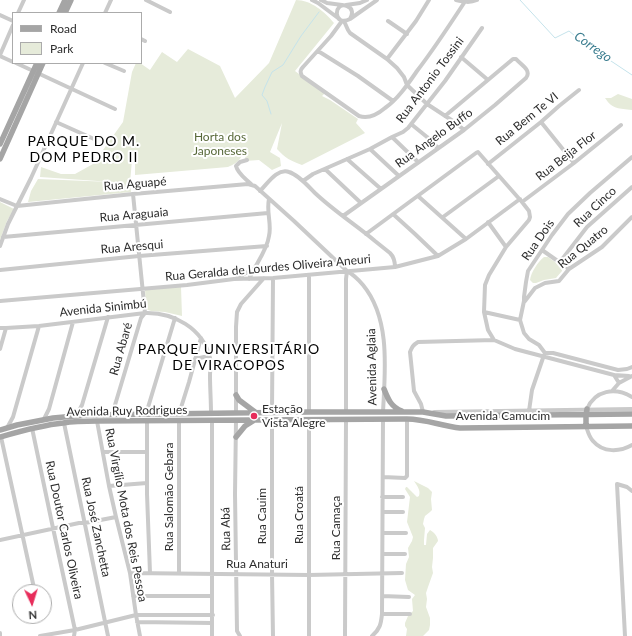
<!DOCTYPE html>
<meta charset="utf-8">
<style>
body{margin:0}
#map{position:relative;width:632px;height:636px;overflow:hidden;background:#fff;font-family:Lato,sans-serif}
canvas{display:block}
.legend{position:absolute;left:12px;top:12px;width:130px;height:52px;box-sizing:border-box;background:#fff;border:1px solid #ababab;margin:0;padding:5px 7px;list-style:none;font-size:12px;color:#2d2d2d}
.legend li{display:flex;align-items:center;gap:8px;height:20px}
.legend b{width:20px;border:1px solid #ababab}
.north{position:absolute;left:12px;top:584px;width:40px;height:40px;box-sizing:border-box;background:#fff;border:1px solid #ababab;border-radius:50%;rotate:176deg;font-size:11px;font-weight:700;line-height:16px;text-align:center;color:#2d2d2d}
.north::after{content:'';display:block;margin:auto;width:14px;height:18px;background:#e72c5a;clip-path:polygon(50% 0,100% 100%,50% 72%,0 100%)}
</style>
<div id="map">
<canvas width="632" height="636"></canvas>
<ul class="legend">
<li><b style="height:5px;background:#a5a5a5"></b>Road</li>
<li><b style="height:11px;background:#e6ebda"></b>Park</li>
</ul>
<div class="north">N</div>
</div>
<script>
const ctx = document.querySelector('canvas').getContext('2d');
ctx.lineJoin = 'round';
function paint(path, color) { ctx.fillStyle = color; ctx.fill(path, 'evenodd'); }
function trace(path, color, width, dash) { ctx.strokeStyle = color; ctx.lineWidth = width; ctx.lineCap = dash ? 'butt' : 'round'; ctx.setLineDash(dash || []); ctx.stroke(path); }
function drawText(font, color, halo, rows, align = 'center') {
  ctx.font = font + ' Lato,sans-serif'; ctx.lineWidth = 4; ctx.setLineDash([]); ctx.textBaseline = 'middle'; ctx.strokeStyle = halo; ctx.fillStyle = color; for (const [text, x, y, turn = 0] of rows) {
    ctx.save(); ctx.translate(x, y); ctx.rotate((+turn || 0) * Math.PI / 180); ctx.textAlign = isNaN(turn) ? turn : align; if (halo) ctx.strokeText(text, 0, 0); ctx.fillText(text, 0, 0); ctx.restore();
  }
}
paint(new Path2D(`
 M296,0c15,0 29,12 38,23l-39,48 30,22 -3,3 8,4 28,19 -2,4 9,10 -63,32c-11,-4 -17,-7 -25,-16l5,-26 -12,29 10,6 1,8 -9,4 -13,-10 -14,1 1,-13c-6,11 -6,14 -18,19l-93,8v-19l-3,4 -2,23 1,9 -103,10 3,-11 7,-12 74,3 -72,-5 1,-10 20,7h14l18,-10 30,-42 9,-50 4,-9h4l10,7 12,-18 15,10 11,-13 32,17 15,32 34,-35z
 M618,94l14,5v11c-13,-2 -19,0 -27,-12h6z
 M0,202l14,7 -7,12 -7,19z
 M544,257h4l14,10v4l-6,7 -12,2 -8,3h-3l-3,-3c1,-8 8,-18 14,-23z
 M181,287l1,29 -17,-4 -14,-1 -5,-2 -1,-20z
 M414,481l14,7 4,4 -1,7 1,11 -2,2 -5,4 -1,3 -1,5 2,4 -1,12v5h2l1,-11 3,-4c4,2 8,7 8,11l-5,7v10l-1,9 1,6 -5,14 -2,6 1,6 -1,8 4,11v7l-1,5 -6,6h-17l1,-7 -2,-3v-3l3,-7 5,-5 -1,-12 3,-4 -7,-5 -3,-10 1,-16 3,-7 -1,-9 4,-7 1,-4 -6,-15 3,-25 -5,-8 1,-2h1l10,10 2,-1c2,-6 -2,-10 -5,-15z`), '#e6ebda');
trace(new Path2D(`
 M520,0l35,38 14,-7 12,10 51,34
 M271,114l-4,-13 -5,-6 3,-8 7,-15 11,-7 18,-29 18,-24`), '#c5e3eb', 1);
trace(new Path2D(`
 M146,0l24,12
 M312,0l6,3 20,15
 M321,0l6,3 15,2
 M456,0c8,2 14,3 21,0
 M346,5l14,-2 7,-3
 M18,13l6,-13
 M105,13l6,-13
 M0,15l13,6
 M350,19c3,-5 3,-11 -3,-13 -14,-5 -14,22 3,13l27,-19
 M342,21l-11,15 -28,31c-3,3 -3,5 -1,9l57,40c9,3 19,-2 26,-8 13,-9 23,-24 32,-37 17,-22 32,-45 47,-68
 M344,21l4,9 2,3 37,26 10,9 7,9 3,8 20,19 29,19 8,7
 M388,21l19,13
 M141,39l4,2
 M318,51l40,25 35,25
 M0,55l13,-30
 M0,56l13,6
 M461,57l27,23
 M387,59l29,-38 13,-21
 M16,63l99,46
 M105,63l19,8
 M56,122l38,17
 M541,122l33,41
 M411,124l16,13 11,11
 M392,137l26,25
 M370,149l29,27
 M347,159l34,30
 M247,160l-7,2 -4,4c2,8 9,12 15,18
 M488,164l53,-42 18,-16 20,-16
 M325,169l36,34
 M303,181l10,-7 57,-25 22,-12 11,-5 5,-4 37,-47 37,-53
 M260,191c8,-8 17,-23 29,-19 10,3 20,15 26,21 19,18 41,32 60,48 5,4 10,8 15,12 4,4 5,8 5,14
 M418,196l48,43
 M0,199l17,7 116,-12 115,-10 7,2 39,35 53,50c7,4 11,8 16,14 28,34 22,86 20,127
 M522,202l52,-39 47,-38
 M393,214l22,20 23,22
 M343,216l121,-86 31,-25 31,-27c6,-8 -5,-13 -10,-19h-3l-68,57
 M443,217l56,-41
 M488,222l18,25
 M366,234l110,-81 2,-1 44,50 7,9 1,6 -1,3 -23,27 -17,28 -4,10 -1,27 4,18 6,10 21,9 99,26 5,8
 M3,237l265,-24
 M0,246l8,-22 23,-46 52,-115
 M542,250l27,19
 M560,262l27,-35 45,-40
 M0,270l139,-14 128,-10
 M235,279l18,-10
 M249,279c6,-14 18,-28 20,-43 3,-12 -3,-24 0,-37
 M0,301l187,-16 47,-6 39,-1 122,-11 43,-11 28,-17 54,-40
 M525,301l10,-13 10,-5 14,-2 10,-12 33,-22 30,-30
 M484,312l36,8
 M0,328h6l33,-2 106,-13c28,-1 58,15 65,45 1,5 0,12 0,18 0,12 1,25 1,37
 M0,349l6,-21
 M545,353l-6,-8 -10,-6 -5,-6 -4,-13 4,-19v-4l2,-15 2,-11 24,-36 16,-21 22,-21 42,-36
 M545,353h8l65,17 9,-1 5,-2
 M195,359l9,-2 6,2
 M614,375l15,1
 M612,391l7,-8 13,-7
 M587,409c8,-19 28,-22 45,-12
 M529,411l3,-21 12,-35
 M272,412l1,-134
 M309,412v-137
 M346,412v-133l1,-8
 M424,412h-1l-2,-8 -7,-13 -4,-39c2,-5 3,-7 8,-10l76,-2
 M434,412l198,-3
 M236,413v-86l1,-15 4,-8 23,-26
 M146,414l29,-96
 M179,414l10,-32 12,-44
 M112,415l29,-97 4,-5 -12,-119
 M76,416l6,-11 26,-88
 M44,419l5,-10 24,-87
 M272,419v155l1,62
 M179,420v154
 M236,420l-1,74 2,137 3,5
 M97,421l12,65 7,31 14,56 6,42 4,21
 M147,421v73l3,79
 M64,423l44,213
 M586,426c2,6 3,11 7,15 10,12 27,11 39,4
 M7,428l6,-11 26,-91
 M32,428l21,100 22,102 -1,6
 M1,437l33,151
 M103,452h44
 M383,477l22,1 2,-2v-57
 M109,486l38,-3
 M382,497h21
 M383,512h20
 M383,533h23
 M0,540l79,-17h6l31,-6
 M383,554h22
 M130,573l179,2 93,-2
 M133,596h79
 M382,596l27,1
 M382,614h28
 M137,622l75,1
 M0,633v3
 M40,636l35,-6 61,-15h77
 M212,636v-216
 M309,636v-217
 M345,636l1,-217
 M372,636c8,-7 9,-12 10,-22l1,-195
 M625,636l-8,-152 10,3 5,4`), '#cacaca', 4);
trace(new Path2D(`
 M59,13l6,-13
 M65,13l6,-13
 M0,144l37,-81
 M0,159l43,-96
 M384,389c4,10 7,18 18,22
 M236,395l3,5 16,12
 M586,426v-11l1,-6
 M0,430l17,-5 36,-7 33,-3 223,-3h114l23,4 186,-2
 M0,437c21,-6 42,-12 63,-14 12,-2 23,-2 34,-2l310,-2c18,0 35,7 53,9l172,-2
 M236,437l9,-11 8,-5`), '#a5a5a5', 5.5);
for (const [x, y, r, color] of [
 [254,416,4,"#e72c5a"]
]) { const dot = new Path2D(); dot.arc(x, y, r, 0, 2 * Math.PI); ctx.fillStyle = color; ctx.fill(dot); trace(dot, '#fff', 1.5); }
drawText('12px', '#2d2d2d', '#fff', [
 ["Rua Antonio Tossini",430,80,-53],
 ["Rua Bem Te VI",527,119,-39],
 ["Rua Angelo Buffo",434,138,-36],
 ["Rua Beija Flor",566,156,-38],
 ["Rua Aguapé",135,184,-5],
 ["Rua Cinco",595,207,-43],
 ["Rua Araguaia",134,215,-5],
 ["Rua Dois",538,240,-55],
 ["Rua Aresqui",132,247,-5],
 ["Rua Quatro",583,247,-39],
 ["Rua Geralda de Lourdes Oliveira Aneuri",268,268,-5],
 ["Avenida Sinimbú",103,308,-6],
 ["Rua Abaré",121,349,-74],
 ["Avenida Aglaia",372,367,-91],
 ["Avenida Ruy Rodrigues",127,411,-1],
 ["Avenida Camucim",503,416],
 ["Rua Salomão Gebara",169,497,-90],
 ["Rua Virgílio Mota dos Reis Pessoa",126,515,79],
 ["Rua Croatá",299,515,-90],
 ["Rua Cauim",262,516,-90],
 ["Rua José Zanchetta",96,527,78],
 ["Rua Camaça",336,528,-90],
 ["Rua Abá",226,529,-91],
 ["Rua Doutor Carlos Oliveira",64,530,78],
 ["Rua Anaturi",257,564]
]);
drawText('12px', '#58693a', '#fff', [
 ["Horta dos",220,137],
 ["Japoneses",220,151]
]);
drawText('12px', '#2d2d2d', '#fff', [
 ["Estação",262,409],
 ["Vista Alegre",262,423]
], 'left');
drawText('italic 13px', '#3a7d8f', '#fff', [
 ["Corrego",593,47,35]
]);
ctx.letterSpacing = '1px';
drawText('14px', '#000', '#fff', [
 ["PARQUE DO M.",84,141],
 ["DOM PEDRO II",84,157],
 ["PARQUE UNIVERSITÁRIO",229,349],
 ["DE VIRACOPOS",229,365]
]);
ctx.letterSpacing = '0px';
</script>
